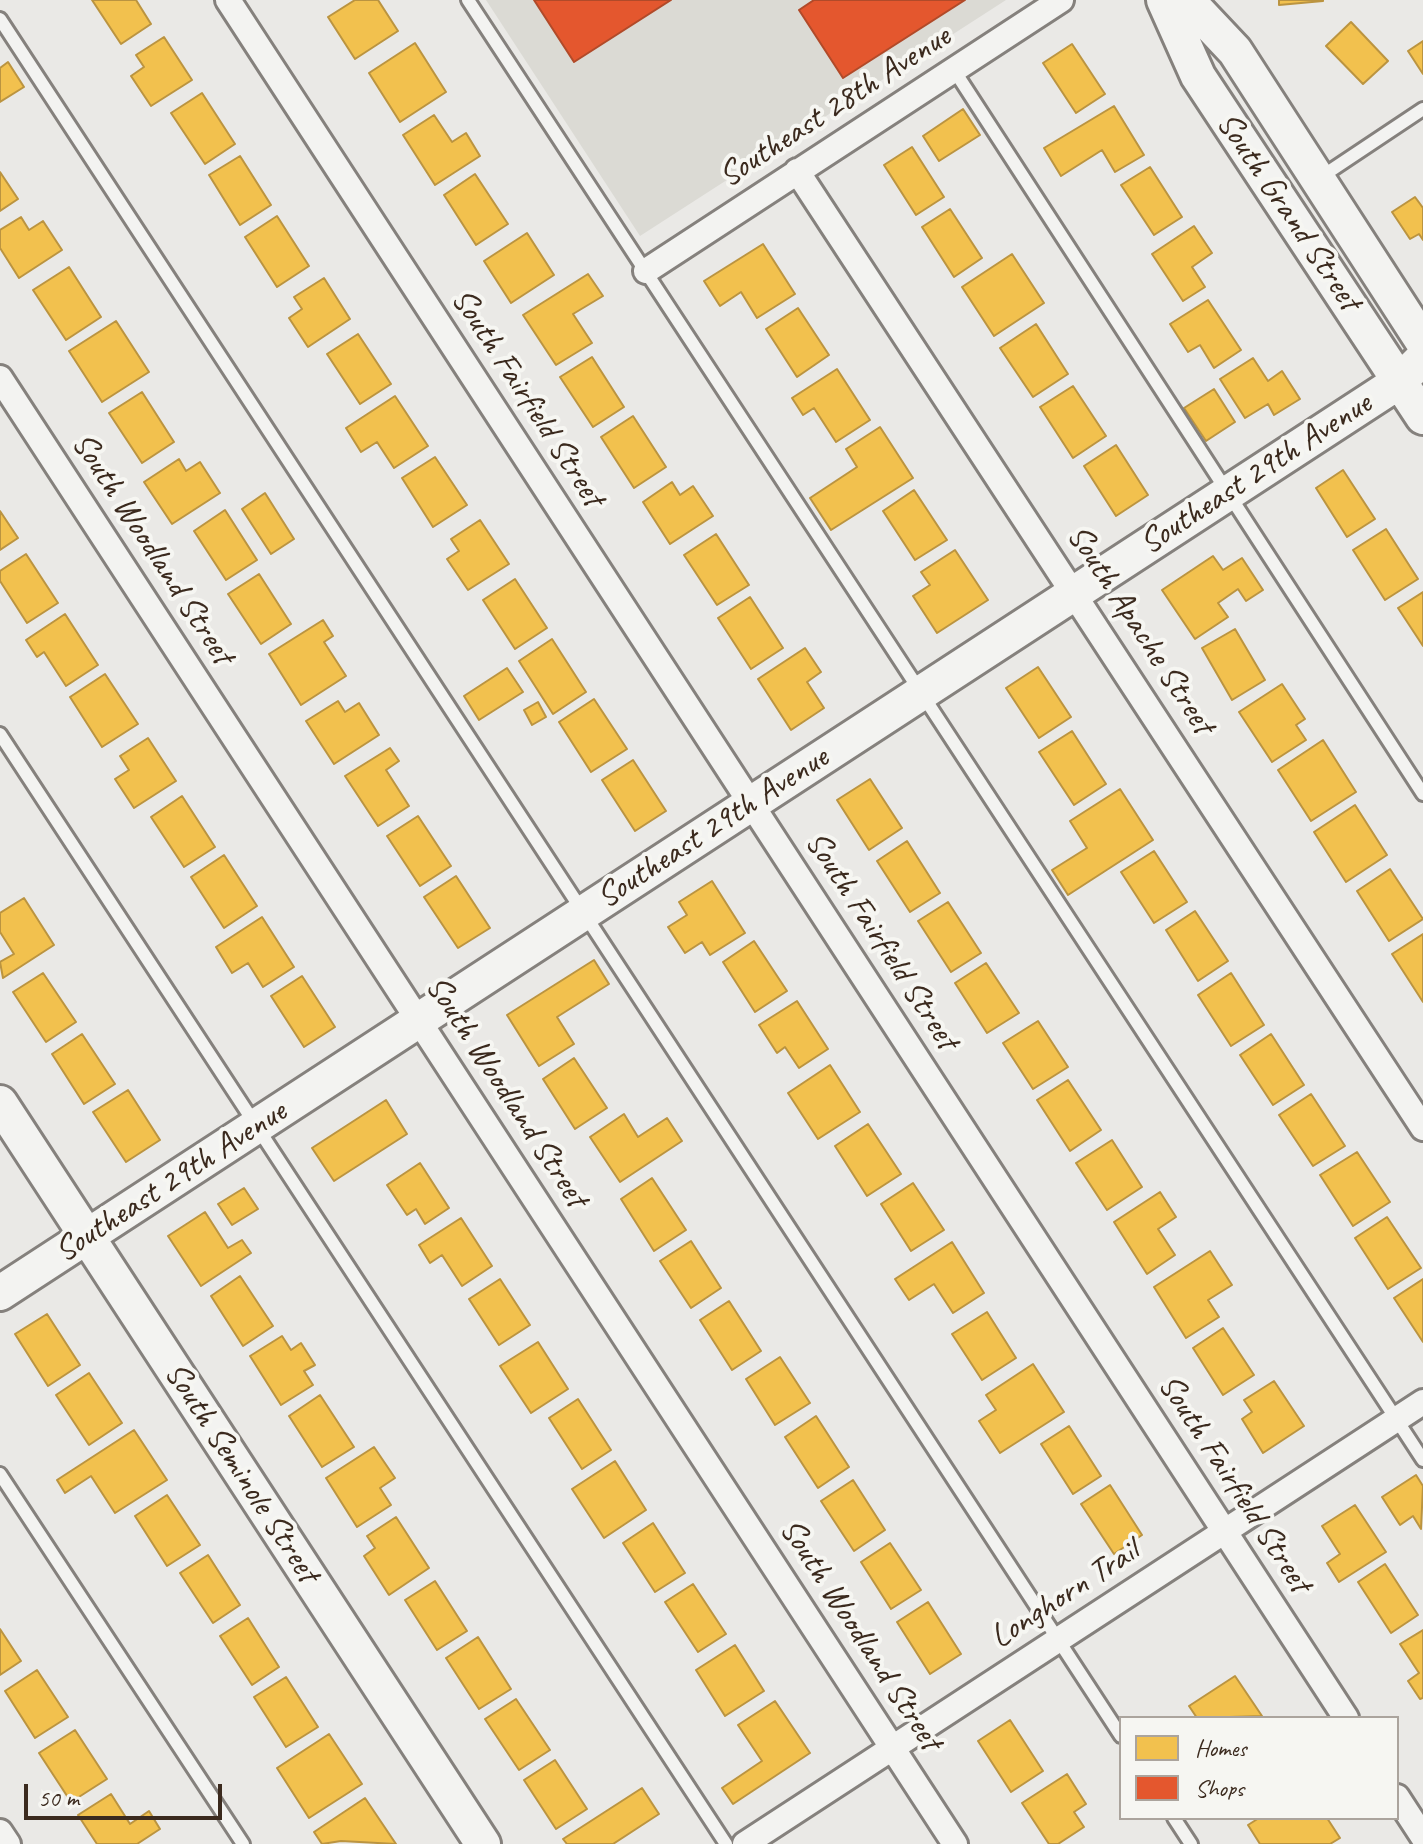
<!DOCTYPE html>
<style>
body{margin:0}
#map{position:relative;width:1423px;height:1844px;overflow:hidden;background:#eae9e6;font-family:Caveat,sans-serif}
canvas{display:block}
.legend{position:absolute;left:1119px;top:1716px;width:280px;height:104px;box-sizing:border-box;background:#f6f6f2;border:2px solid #aba49d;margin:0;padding:10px 14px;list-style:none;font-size:24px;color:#3b2a1e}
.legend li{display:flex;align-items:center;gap:16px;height:40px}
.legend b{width:40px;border:2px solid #aba49d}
.scale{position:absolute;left:24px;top:1784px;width:198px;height:36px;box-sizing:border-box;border:4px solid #3b2a1e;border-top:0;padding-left:10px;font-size:24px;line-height:28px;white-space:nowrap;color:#3b2a1e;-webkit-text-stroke:6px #f6f6f2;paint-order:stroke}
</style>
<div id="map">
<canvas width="1423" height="1844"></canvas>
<ul class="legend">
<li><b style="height:22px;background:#f2c14e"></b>Homes</li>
<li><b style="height:22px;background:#e4572e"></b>Shops</li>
</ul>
<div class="scale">50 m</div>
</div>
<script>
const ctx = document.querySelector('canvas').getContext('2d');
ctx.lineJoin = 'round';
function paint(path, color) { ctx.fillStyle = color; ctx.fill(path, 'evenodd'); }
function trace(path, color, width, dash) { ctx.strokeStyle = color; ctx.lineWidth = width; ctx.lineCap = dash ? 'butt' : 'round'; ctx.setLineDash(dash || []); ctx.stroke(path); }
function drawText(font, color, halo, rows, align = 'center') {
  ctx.font = font + ' Caveat,sans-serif'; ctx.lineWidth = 8; ctx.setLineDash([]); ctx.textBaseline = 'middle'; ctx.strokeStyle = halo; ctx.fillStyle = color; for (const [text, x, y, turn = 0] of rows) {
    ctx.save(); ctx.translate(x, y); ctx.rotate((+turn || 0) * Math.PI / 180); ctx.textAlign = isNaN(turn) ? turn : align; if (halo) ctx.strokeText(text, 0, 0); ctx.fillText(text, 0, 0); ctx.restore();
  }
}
paint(new Path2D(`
 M486,0h520l-366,236z`), '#dbdad4');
const homes = new Path2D(`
 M92,0h44l15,24 -30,20z
 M355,0h23l20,31 -43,28 -27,-42z
 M1279,0h44v1l-44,4z
 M1351,22l37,39 -25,23 -37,-38z
 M164,37l28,43 -41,26 -20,-30 13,-9 -8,-12z
 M1423,41v33l-15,-23z
 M415,43l31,49 -46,30 -31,-49z
 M1072,44l33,50 -29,19 -33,-50z
 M8,62l16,25 -24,15v-34z
 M202,93l33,51 -30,20 -34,-51z
 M1114,106l30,49 -29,17 -13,-22 -41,26 -17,-28z
 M963,109l17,26 -41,26 -16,-25z
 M434,115l18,27 14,-9 14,23 -45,29 -32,-50z
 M912,147l32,50 -28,18 -32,-50z
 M240,156l31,49 -31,20 -31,-50z
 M1150,167l32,50 -28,18 -33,-50z
 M0,172l18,27 -18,12z
 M475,174l33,50 -32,21 -32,-50z
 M1415,197l8,11v32l-4,-6 -9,5 -18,-27z
 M950,209l32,49 -28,19 -32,-50z
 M277,216l32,50 -32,21 -32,-50z
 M21,217l8,13 14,-9 19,29 -43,28 -19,-30v-18z
 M1194,226l18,27 -20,14 13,20 -22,14 -31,-47z
 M527,233l27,42 -43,28 -27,-42z
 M763,244l32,50 -38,24 -16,-26 -21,14 -16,-25z
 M1012,254l32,49 -50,33 -32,-49z
 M69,267l32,50 -35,23 -33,-50z
 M588,274l15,22 -30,18 19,29 -36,22 -33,-50z
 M324,278l26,41 -42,28 -19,-29 13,-9 -8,-12z
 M1208,300l33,50 -27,18 -14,-23 -12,7 -18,-28z
 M798,308l31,47 -32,22 -31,-48z
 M116,321l33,51 -47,30 -33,-51z
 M1036,324l32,50 -35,23 -33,-49z
 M358,334l33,50 -31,20 -33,-50z
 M592,357l32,50 -31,20 -33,-50z
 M1253,358l15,23 14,-10 18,28 -26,16 -6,-11 -23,14 -25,-39z
 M837,369l33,51 -34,22 -22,-34 -11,7 -11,-17z
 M1073,386l33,50 -33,22 -33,-51z
 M1214,389l21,33 -29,19 -22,-33z
 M142,392l32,50 -32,21 -33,-50z
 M395,396l33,50 -34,22 -17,-26 -16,10 -15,-24z
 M633,416l33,51 -32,21 -33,-51z
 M880,427l33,51 -82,52 -21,-32 47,-31 -11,-18z
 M1116,445l32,50 -32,21 -32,-50z
 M435,457l32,48 -34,22 -31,-49z
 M179,459l7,12 14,-9 20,31 -48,31 -28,-42z
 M1343,470l32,49 -28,18 -31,-49z
 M672,482l8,13 13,-9 20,30 -43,28 -27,-42z
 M914,490l33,50 -32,20 -32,-49z
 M265,493l29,46 -23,15 -29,-45z
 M225,510l32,50 -31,20 -32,-49z
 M0,511l18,27 -18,12z
 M480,520l29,44 -41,26 -21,-31 12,-8 -8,-12z
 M1386,529l32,50 -33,21 -32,-50z
 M716,534l33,51 -32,20 -33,-50z
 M955,550l33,50 -51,33 -24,-37 17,-11 -9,-13z
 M26,554l32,49 -31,20 -27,-42v-10z
 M1213,556l10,14 19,-12 21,32 -17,11 -8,-12 -20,14 10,14 -33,22 -33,-49z
 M259,574l32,50 -30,20 -33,-50z
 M515,579l32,49 -32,21 -32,-49z
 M1423,592v54l-25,-38z
 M750,597l33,51 -32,21 -33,-51z
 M65,614l33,51 -32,21 -22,-34 -7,5 -11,-17z
 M323,620l10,16 -9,6 22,34 -45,29 -32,-51z
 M1235,629l30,51 -33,20 -30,-52z
 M552,639l34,53 -33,22 -34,-53z
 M805,648l16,24 -14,10 17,26 -33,22 -33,-51z
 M1038,667l33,50 -32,21 -33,-50z
 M507,668l16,24 -44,28 -15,-24z
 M105,674l33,50 -36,23 -32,-50z
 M1282,684l23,35 -9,6 10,15 -34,22 -33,-50z
 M594,699l33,50 -36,23 -32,-50z
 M338,701l7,11 14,-9 20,32 -45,29 -28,-43z
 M538,702l8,15 -14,8 -8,-15z
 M1072,731l34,53 -32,21 -35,-53z
 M148,738l28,43 -42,27 -19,-29 14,-9 -9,-14z
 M1323,740l33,52 -45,29 -33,-51z
 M390,748l9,13 -13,9 23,36 -31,20 -33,-50z
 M633,760l33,51 -31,20 -33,-51z
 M870,779l32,49 -33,22 -32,-50z
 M1120,789l33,51 -85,55 -16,-25 35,-22 -17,-27z
 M182,796l33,51 -31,20 -33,-50z
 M1355,805l32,50 -41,27 -32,-50z
 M418,816l33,50 -31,20 -33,-50z
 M907,841l33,52 -30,19 -33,-51z
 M1154,851l33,51 -33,21 -33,-51z
 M224,855l33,51 -33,22 -33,-51z
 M1390,869l33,50 -34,22 -32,-50z
 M456,876l34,52 -32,20 -34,-51z
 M712,881l33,52 -35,22 -8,-13 -17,11 -17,-26 19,-12 -8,-13z
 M24,898l30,47 -51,33 -3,-16 14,-8 -14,-22v-19z
 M948,902l33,51 -30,19 -33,-51z
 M1195,911l33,50 -30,20 -32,-51z
 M262,917l32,50 -31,20 -15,-24 -16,10 -16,-26z
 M1423,934v68l-31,-48z
 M754,941l33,50 -32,21 -32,-50z
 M594,960l15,24 -52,33 17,27 -35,22 -32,-51z
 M986,963l33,50 -32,20 -32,-50z
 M43,973l33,49 -30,20 -33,-50z
 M1231,973l33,52 -33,21 -33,-51z
 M302,976l33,51 -31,20 -33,-51z
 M797,1001l31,48 -29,19 -14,-21 -8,6 -18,-28z
 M1038,1021l30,46 -35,22 -30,-46z
 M82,1034l33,50 -31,20 -32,-50z
 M1271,1034l33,51 -31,20 -33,-50z
 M574,1058l33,50 -32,21 -32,-50z
 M830,1065l30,47 -42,27 -30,-46z
 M1068,1080l33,50 -31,21 -33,-51z
 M128,1090l32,50 -34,22 -33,-50z
 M1311,1094l34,52 -32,20 -34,-51z
 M386,1100l21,34 -73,47 -22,-33z
 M624,1114l14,23 29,-19 15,23 -62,41 -30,-45z
 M868,1124l33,50 -34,22 -32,-50z
 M1112,1140l30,47 -35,23 -31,-47z
 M1357,1152l33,50 -37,24 -33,-51z
 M420,1163l29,45 -24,16 -9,-15 -9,6 -20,-30z
 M652,1178l34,52 -32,21 -33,-52z
 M913,1183l31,47 -33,21 -30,-47z
 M244,1188l14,21 -26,16 -14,-21z
 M1160,1192l16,25 -18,12 17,26 -28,19 -33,-52z
 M205,1212l23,36 14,-8 9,13 -50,33 -33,-50z
 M1387,1217l34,51 -33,21 -33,-51z
 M461,1218l31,48 -30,20 -20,-31 -12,8 -11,-18z
 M691,1241l30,47 -30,20 -31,-47z
 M952,1242l32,51 -31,20 -19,-29 -25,16 -14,-21z
 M1210,1251l22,34 -24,15 11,17 -33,21 -32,-51z
 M240,1276l33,50 -30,20 -32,-50z
 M500,1279l30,46 -31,20 -30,-46z
 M1423,1279v63l-29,-44z
 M729,1301l32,50 -29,19 -32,-50z
 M987,1312l29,46 -34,22 -30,-46z
 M47,1314l33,51 -32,21 -33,-52z
 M1223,1328l31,47 -31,20 -30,-47z
 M282,1336l9,14 10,-7 14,22 -11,6 9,14 -32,20 -31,-49z
 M538,1342l30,47 -37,24 -31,-47z
 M780,1357l30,46 -35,22 -29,-46z
 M1033,1364l31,48 -64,41 -21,-32 17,-11 -10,-15z
 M89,1373l33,50 -33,22 -33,-50z
 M1274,1381l30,45 -41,27 -21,-34 10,-7 -8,-12z
 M320,1395l34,52 -32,20 -33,-51z
 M578,1399l33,51 -29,19 -33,-51z
 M816,1416l33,51 -31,21 -33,-51z
 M1069,1426l32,50 -28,18 -32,-50z
 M134,1430l33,50 -52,33 -24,-37 -26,17 -8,-13z
 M374,1447l21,31 -15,10 11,17 -34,22 -31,-49z
 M615,1461l31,49 -42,28 -32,-49z
 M1416,1475l7,11 -2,43 -8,-13 -13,9 -18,-28z
 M853,1480l32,50 -31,21 -33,-50z
 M1110,1485l32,50 -28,19 -33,-50z
 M167,1495l33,50 -33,21 -32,-50z
 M1355,1505l31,47 -47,30 -12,-19 13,-9 -18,-28z
 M396,1517l33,51 -40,27 -25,-39 11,-8 -8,-12z
 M653,1523l32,50 -30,19 -32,-49z
 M890,1543l31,47 -30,19 -30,-47z
 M208,1555l32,50 -27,18 -33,-50z
 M1385,1564l33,51 -27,18 -33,-51z
 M435,1581l32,50 -30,19 -32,-50z
 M693,1584l33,50 -28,18 -33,-50z
 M928,1602l33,52 -31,20 -33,-52z
 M248,1618l31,49 -27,18 -32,-49z
 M0,1629l21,32 -21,14z
 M1423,1630v68l-3,1 -12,-18 11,-8 -19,-29z
 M478,1637l33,52 -32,20 -33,-51z
 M735,1645l29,46 -39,25 -29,-46z
 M37,1670l31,47 -33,21 -30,-47z
 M1235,1676l27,40 -65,2 -8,-12z
 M286,1677l32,50 -32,20 -32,-50z
 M516,1699l34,51 -31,20 -34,-51z
 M775,1701l35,52 -77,51 -11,-16 40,-27 -24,-36z
 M1010,1720l33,51 -32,21 -33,-51z
 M75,1730l32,49 -36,23 -32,-49z
 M329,1734l33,50 -53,34 -32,-50z
 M555,1760l32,49 -31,20 -32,-49z
 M1067,1774l19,30 -12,8 10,15 -26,17h-9l-27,-41z
 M642,1788l17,26 -46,30h-46l-4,-5z
 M111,1794l19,30 19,-13 11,18 -23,15h-40l-19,-29z
 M365,1798l31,46 -55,-3 -19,3 -8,-12z
 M1259,1818h68l13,20 -10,6h-70l-12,-19z`);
paint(homes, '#f2c14e');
trace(homes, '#bb9440', 2);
const shops = new Path2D(`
 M534,0h137l-97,62z
 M814,0h151l-122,78 -44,-68z`);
paint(shops, '#e4572e');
trace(shops, '#b14a29', 2);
const lane = new Path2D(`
 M468,0l955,1460
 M0,19l1121,1717
 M954,70l469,724
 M1321,177l102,-68
 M0,734l726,1110
 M0,1474l243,370
 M1174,1818l17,26`);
const street = new Path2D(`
 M228,0l1118,1718
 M797,171l626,957
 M646,271l415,-271
 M0,378l955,1466
 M1397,1797l26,40
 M0,1832l8,12
 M745,1844l678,-442`);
const secondary = new Path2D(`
 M1164,0l34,76 225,341
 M1187,0l48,51 188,291
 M0,1103l483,741
 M0,1293l1400,-912 23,-23`);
trace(lane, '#85817d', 18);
trace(street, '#85817d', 30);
trace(secondary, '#85817d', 40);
trace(lane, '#f3f3f1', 12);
trace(street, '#f3f3f1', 24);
trace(secondary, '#f3f3f1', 34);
drawText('34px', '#3b2a1e', '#f6f6f2', [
 ["Southeast 28th Avenue",835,107,-33],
 ["South Grand Street",1288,212,56],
 ["South Fairfield Street",527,398,57],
 ["Southeast 29th Avenue",1256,474,-33],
 ["South Woodland Street",152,549,57],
 ["South Apache Street",1140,630,57],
 ["Southeast 29th Avenue",713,828,-33],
 ["South Fairfield Street",881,941,57],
 ["South Woodland Street",506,1092,57],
 ["Southeast 29th Avenue",171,1182,-33],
 ["South Seminole Street",241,1473,57],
 ["South Fairfield Street",1234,1484,57],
 ["Longhorn Trail",1065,1595,-33],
 ["South Woodland Street",860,1635,57]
]);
</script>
